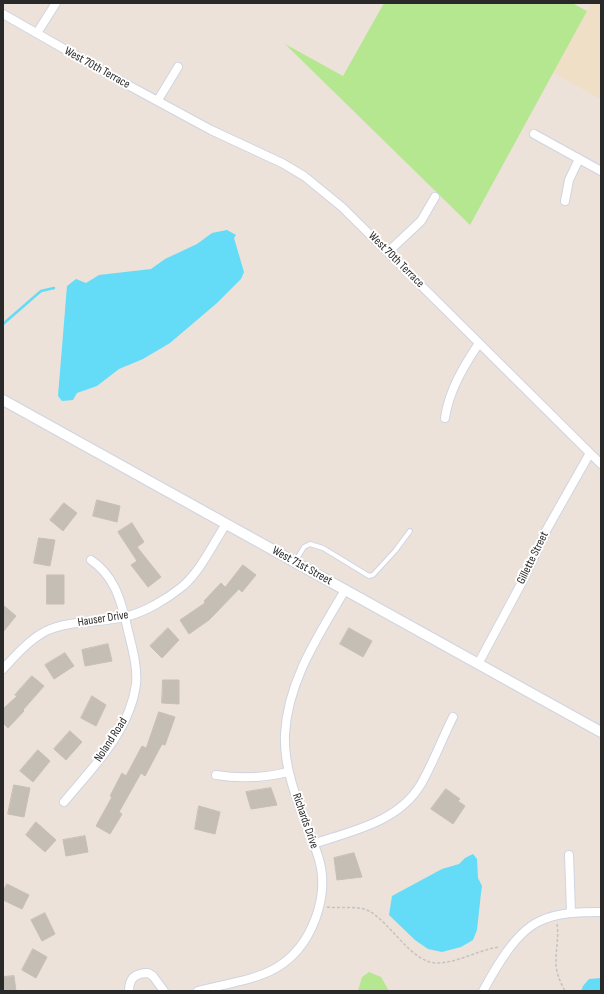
<!DOCTYPE html>
<style>
body{margin:0}
#map{position:relative;width:604px;height:994px;overflow:hidden;background:#ece2d9;font-family:"Sofia Sans Condensed",sans-serif}
canvas{display:block}
.frame{position:absolute;inset:0;border:4px solid #292929;pointer-events:none}
</style>
<div id="map">
<canvas width="604" height="994"></canvas>
<div class="frame"></div>
</div>
<script>
const ctx = document.querySelector('canvas').getContext('2d');
ctx.lineJoin = 'round';
function paint(path, color) { ctx.fillStyle = color; ctx.fill(path, 'evenodd'); }
function trace(path, color, width, dash) { ctx.strokeStyle = color; ctx.lineWidth = width; ctx.lineCap = dash ? 'butt' : 'round'; ctx.setLineDash(dash || []); ctx.stroke(path); }
function drawText(font, color, halo, rows, align = 'center') {
  ctx.font = font + ' "Sofia Sans Condensed",sans-serif'; ctx.lineWidth = 4; ctx.setLineDash([]); ctx.textBaseline = 'middle'; ctx.strokeStyle = halo; ctx.fillStyle = color; for (const [text, x, y, turn = 0] of rows) {
    ctx.save(); ctx.translate(x, y); ctx.rotate((+turn || 0) * Math.PI / 180); ctx.textAlign = isNaN(turn) ? turn : align; if (halo) ctx.strokeText(text, 0, 0); ctx.fillText(text, 0, 0); ctx.restore();
  }
}
paint(new Path2D(`
 M591,3h10v96l-48,-26z`), '#f0dfc7');
paint(new Path2D(`
 M384,3h188l15,8 -117,214 -185,-181 58,32z
 M369,972l12,5 8,14h-31l4,-14z`), '#b5e791');
paint(new Path2D(`
 M227,230l9,5 -2,3 10,34 -3,7 -24,24 -47,40 -27,16 -24,10 -22,17 -20,7 -4,7 -11,1 -4,-5 9,-110 9,-7 10,4 13,-8 52,-6 14,-10 32,-15 15,-11z
 M473,854l4,5 1,19 4,8 -1,7 -4,37 -4,10 -12,7 -19,5 -14,-3 -13,-9 -26,-25 3,-19 50,-27 17,-5 6,-6z
 M601,978v13h-20l2,-5 6,-7z`), '#64dbf7');
trace(new Path2D(`
 M3,324l38,-33 13,-3`), '#64dbf7', 2.5);
const building = new Path2D(`
 M97,500l23,6 -3,16 -24,-6z
 M64,503l13,10 -14,18 -13,-11z
 M132,523l12,19 -7,5 24,30 -13,10 -17,-22 6,-4 -19,-29z
 M39,538l16,2 -5,26 -16,-3z
 M243,565l13,10 -14,17 -3,-3 -30,31 -20,14 -9,-14 25,-17 -1,-2 17,-18 4,4z
 M47,575h17v29h-17z
 M3,605l13,11 -13,16z
 M168,628l11,12 -17,18 -12,-12z
 M349,628l23,13 -9,16 -23,-13z
 M108,644l4,17 -27,5 -3,-16z
 M65,653l9,13 -20,13 -9,-14z
 M32,676l12,10 -21,24 1,1 -16,17 -5,-5v-14l14,-13 -2,-1z
 M163,680h16v24l-17,-1z
 M92,696l14,9 -10,21 -15,-8z
 M159,712l16,5 -10,28 -3,-1 -17,32 -4,-3 -22,39 3,2 -12,20 -14,-8 16,-29 -2,-1 12,-23 4,3 16,-30 4,2z
 M70,731l12,11 -16,18 -12,-11z
 M38,750l12,11 -17,21 -13,-11z
 M14,785l16,3 -6,29 -16,-3z
 M271,788l6,17 -26,4 -5,-17z
 M446,789l14,10 -2,2 7,5 -12,18 -22,-15z
 M199,806l21,6 -5,22 -20,-5z
 M36,822l20,18 -11,12 -19,-17z
 M85,836l3,16 -22,4 -3,-16z
 M354,853l8,24 -25,3 -3,-22z
 M7,884l22,11 -7,14 -19,-9v-8z
 M45,913l10,21 -13,7 -11,-21z
 M33,949l14,8 -11,21 -14,-8z
 M14,976l2,15h-13v-14z`);
paint(building, '#c4beb5');
trace(building, '#c7bfb3', 1);
const service = new Path2D(`
 M295,562l9,-15 6,-3 13,4 46,28 4,-1 22,-24 15,-20`);
const minor = new Path2D(`
 M3,14l112,64 96,52 71,33 22,13 38,31 259,257
 M37,33l19,-30
 M158,100l20,-33
 M534,134l67,37
 M565,201l4,-21 10,-21
 M388,252l33,-31 14,-24
 M445,418c4,-28 19,-52 34,-75
 M478,664l43,-80 26,-55 43,-76
 M3,669c13,-14 26,-29 43,-38 23,-11 53,-8 78,-14 20,-4 43,-18 59,-31 18,-16 30,-42 43,-62
 M216,775c25,4 48,3 72,-3
 M64,802c29,-35 66,-71 72,-118 2,-20 -6,-43 -10,-62 -6,-25 -13,-47 -35,-62
 M313,844c38,-13 86,-22 108,-60 12,-21 21,-45 32,-67
 M569,855l2,57
 M129,991c0,-13 7,-18 19,-18l5,3 11,15
 M198,991c25,-7 55,-10 78,-23 36,-21 55,-73 42,-112 -13,-39 -35,-80 -33,-122 3,-54 34,-99 60,-144
 M483,991c12,-22 32,-58 55,-69 19,-10 42,-10 63,-10`);
const tertiary = new Path2D(`
 M3,400l598,332`);
trace(service, '#ced4e3', 6);
trace(minor, '#ced4e3', 10);
trace(tertiary, '#ced4e3', 12);
trace(new Path2D(`
 M327,907c14,2 30,-2 42,4 22,12 42,51 67,52 22,0 42,-13 63,-16
 M557,924c2,12 -1,24 -1,36 -1,10 4,22 9,31`), '#c3c3c3', 1.5, [3, 2]);
trace(service, '#fff', 4);
trace(minor, '#fff', 8);
trace(tertiary, '#fff', 10);
drawText('12px', '#292929', '#fff', [
 ["West 70th Terrace",97,68,29],
 ["West 70th Terrace",396,260,45],
 ["Gillette Street",533,558,-64],
 ["West 71st Street",302,566,29],
 ["Hauser Drive",103,619,-9],
 ["Noland Road",111,740,-57],
 ["Richards Drive",305,821,71]
]);
</script>
